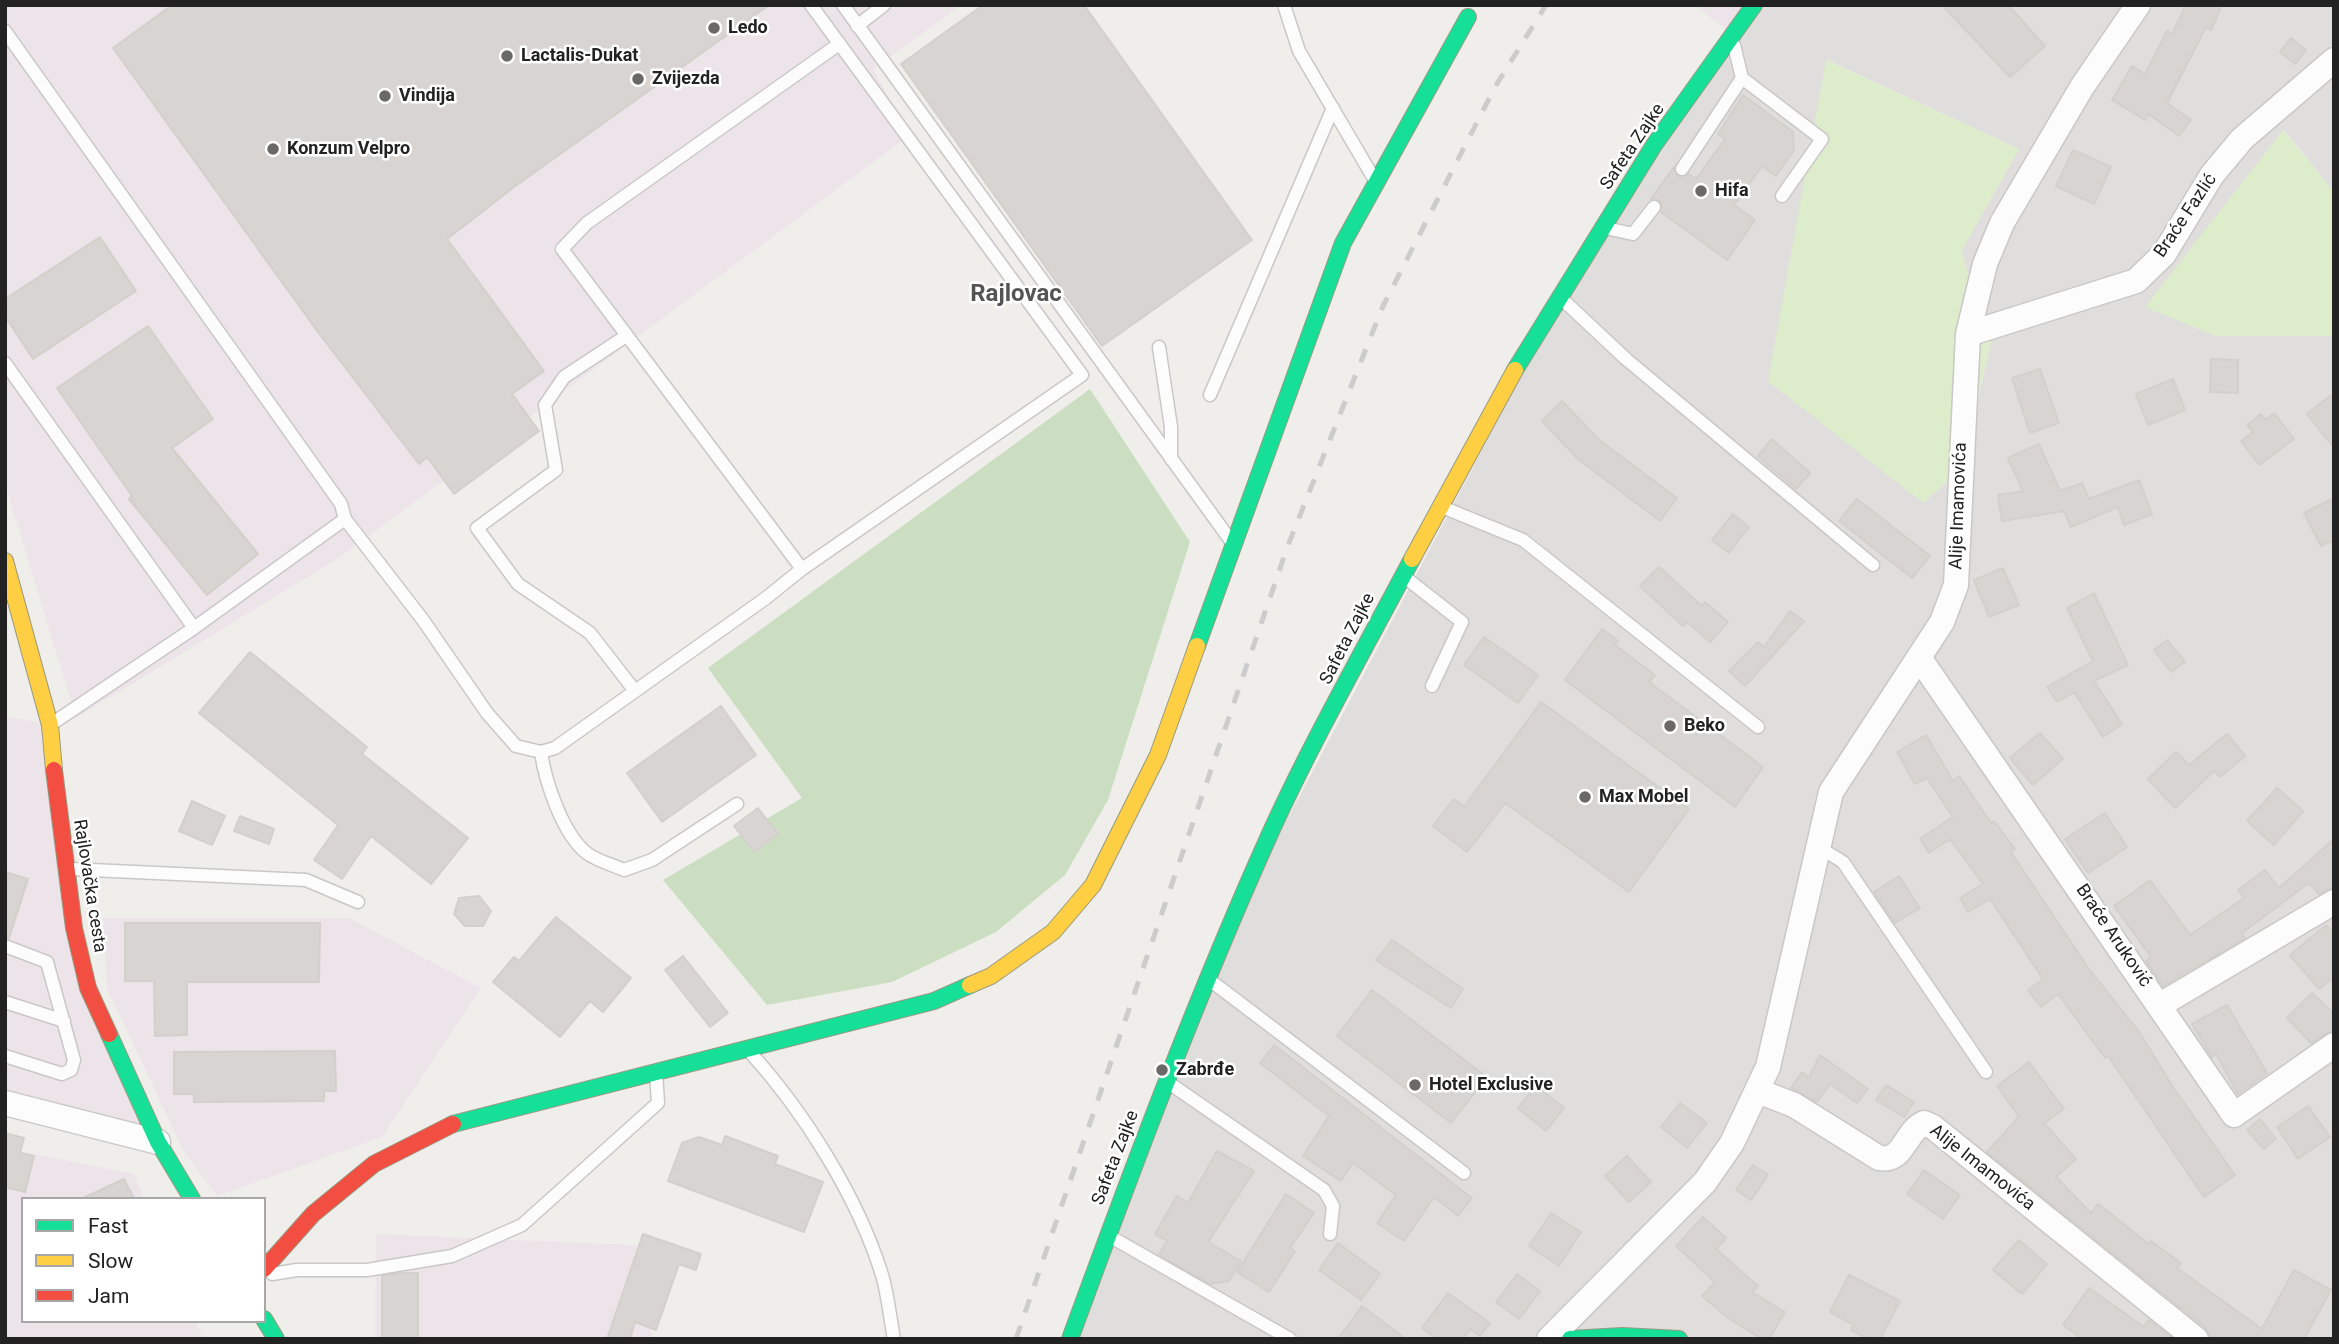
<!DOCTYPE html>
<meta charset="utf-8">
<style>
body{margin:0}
#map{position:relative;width:2339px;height:1344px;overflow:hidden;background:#f0eeeb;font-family:Roboto,sans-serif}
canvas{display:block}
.frame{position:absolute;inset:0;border:7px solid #222;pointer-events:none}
.legend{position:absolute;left:21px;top:1197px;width:245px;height:126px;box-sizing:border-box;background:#fff;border:2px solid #a7a7a7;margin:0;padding:9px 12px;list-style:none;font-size:21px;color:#222}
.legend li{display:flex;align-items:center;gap:14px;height:35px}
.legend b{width:35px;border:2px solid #a7a7a7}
</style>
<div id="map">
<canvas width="2339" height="1344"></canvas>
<div class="frame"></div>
<ul class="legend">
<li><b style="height:9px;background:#16e098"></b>Fast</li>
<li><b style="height:9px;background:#ffcf43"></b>Slow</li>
<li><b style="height:9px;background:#f24e42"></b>Jam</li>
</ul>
</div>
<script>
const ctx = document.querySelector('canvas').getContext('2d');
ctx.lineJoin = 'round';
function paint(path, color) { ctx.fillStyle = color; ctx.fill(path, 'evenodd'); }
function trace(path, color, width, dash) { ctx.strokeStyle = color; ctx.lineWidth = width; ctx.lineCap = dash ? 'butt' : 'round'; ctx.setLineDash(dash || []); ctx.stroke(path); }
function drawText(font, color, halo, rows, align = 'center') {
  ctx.font = font + ' Roboto,sans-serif'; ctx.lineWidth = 5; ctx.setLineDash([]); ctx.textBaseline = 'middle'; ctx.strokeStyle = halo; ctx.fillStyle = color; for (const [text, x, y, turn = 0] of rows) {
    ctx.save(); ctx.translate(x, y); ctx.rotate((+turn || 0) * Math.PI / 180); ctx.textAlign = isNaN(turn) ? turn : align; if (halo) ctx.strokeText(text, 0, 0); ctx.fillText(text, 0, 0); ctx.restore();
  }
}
paint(new Path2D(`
 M1750,5h584v187l-50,-62 -68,206h118v1003h-1270l121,-326 332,-629zM1827,60l192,89 -58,102 30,91 -29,126 -39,35z`), '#dfdedc');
paint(new Path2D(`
 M5,5h957l-89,64 37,66 -571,423 -263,160 -71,-234z
 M1695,5h59l-22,30z
 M5,716l45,9 24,203 84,214 -153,-39z
 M103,918h246l132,70 -99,149 -165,59 -33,-44 -77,-164z
 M5,1148l129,26 10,25h-121v122h173l7,18h-198z
 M376,1234l280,12 -5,93h-276z`), '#ede4e9');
paint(new Path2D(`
 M1826,60l193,89 -58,102 30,91 -30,126 -38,35 -155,-122z
 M2283,130l51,62v144h-118l-71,-29z`), '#ddeccb');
paint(new Path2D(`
 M1090,389l100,153 -82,258 -43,75 -69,57 -104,50 -125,23 -104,-125 139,-82 -94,-130z`), '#cbdec1');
const building = new Path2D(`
 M172,5h597l-255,182 -67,52 97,132 -32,23 27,37 -85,63 -27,-37 -8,7 -101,-132 -205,-284z
 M983,5h101l168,235 -150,106 -201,-282z
 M1942,5h66l37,41 -35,31z
 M2186,5h36l-11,25 -5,-3 -39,76 24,17 -12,16 -30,-22 -4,6 -33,-20 20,-34 13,8 22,-43 5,3z
 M2291,38l15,12 -11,14 -15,-12z
 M1743,95l50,37 1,18 -18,26 -14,-10 -28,39 21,15 -28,40 -66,-48 -1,-11 -9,-2 23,-32 4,10 11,-3 7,5 29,-40 -7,-5z
 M2073,150l38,17 -17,37 -38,-18z
 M100,237l36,54 -103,68 -28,-43v-17z
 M148,326l65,93 -41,29 86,106 -51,41 -78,-96 3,-3 -75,-108z
 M2211,359l27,1v33l-28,-1z
 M2040,369l19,54 -29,10 -18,-55z
 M2173,379l12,31 -37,15 -12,-31z
 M2334,393v55l-27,-34z
 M1562,401l36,38 79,59 -17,23 -81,-61 -37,-39z
 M2274,413l20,26 -35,26 -18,-24 12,-9 -6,-7 14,-11 4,6z
 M1772,439l38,34 -14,16 -38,-33z
 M2039,444l21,47 22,-8 7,16 50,-19 13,34 -28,11 -6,-18 -47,20 -7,-16 -62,10 -4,-26 25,-4 -15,-33z
 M2334,498v42l-13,6 -17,-33z
 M1857,499l73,57 -18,22 -73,-57z
 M1733,514l16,13 -20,26 -17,-13z
 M1659,567l43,39 3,-4 23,20 -18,20 -23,-20 -4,4 -43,-40z
 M2003,568l16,37 -30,12 -15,-37z
 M2094,593l34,72 -34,16 28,43 -19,13 -29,-45 -17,10 -10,-15 46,-26 -26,-53z
 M1790,611l14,10 -59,65 -16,-15 29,-29 6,5z
 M1602,629l16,12 -3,4 40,30 -6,7 114,85 -28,40 -170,-127z
 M1484,637l54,38 -20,28 -54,-38z
 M2167,640l18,22 -14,10 -17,-22z
 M250,652l117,95 -5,7 106,84 -37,46 -60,-48 -29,43 -28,-19 24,-35 -139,-112z
 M1541,702l148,107 -60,83 -124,-89 -38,49 -34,-26 21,-27 10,8z
 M721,706l35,49 -94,67 -35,-49z
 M2040,733l23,26 -30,26 -23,-27z
 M2227,734l18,22 -25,21 -6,-6 -39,37 -27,-29 28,-27 13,13z
 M1926,735l27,46 6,-5 32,47 3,-2 21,28 -4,3 78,117 51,64 31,51 64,91 -31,22 -96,-141 -3,2 -47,-64 -17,13 -13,-17 15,-11 -53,-80 -22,13 -8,-14 23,-14 -33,-45 -21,14 -9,-14 33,-22 -26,-39 -12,6 -18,-32z
 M2277,788l26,23 -29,34 -27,-24z
 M192,801l33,15 -13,29 -33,-14z
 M758,808l20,26 -24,18 -20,-26z
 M2105,813l22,34 -39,26 -23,-34z
 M240,816l34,13 -5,15 -35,-13z
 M2334,839l-1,48 -14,7 -10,-11 -67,50 3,5 -82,48 -17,-25 5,-4 -37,-51 36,-26 40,55 54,-37 -6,-8 27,-20 14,18z
 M5,872l23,7 -19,59 -4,-1z
 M1899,876l21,32 -25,15 -21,-31z
 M479,896l12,15 -8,15h-18l-11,-12 5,-16z
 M556,917l75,61 -28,34 -13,-11 -30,36 -67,-55 21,-25 5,4z
 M125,923h195l-1,59h-132v53l-32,1 -1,-55h-29z
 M2326,925l8,9v43l-15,12 -29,-34z
 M1392,940l71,49 -12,19 -75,-48z
 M683,956l45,57 -18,14 -45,-57z
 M1372,990l115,87 -36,46 -114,-87z
 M2312,993l22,21v15l-23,14 -24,-25z
 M2227,1005l40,68 -29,21 -22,-40 -4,3 -20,-33z
 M1274,1045l198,153 -14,18 -24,-19 -30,44 -27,-18 19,-28 -43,-32 -12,18 -38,-25 26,-40 -69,-53z
 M335,1051l1,40h-12v10l-130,1v-8h-20v-42z
 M1820,1055l48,34 -11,14 -27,-19 -13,18 -26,-14 11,-16 7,6z
 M2029,1062l35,47 -20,14 32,36 -20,18 35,36 7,-9 51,40 2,-3 30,22 -4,5 85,61 32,-59 37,20 -27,49h-93l-6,-12 -218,-175 32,-35 -22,-31z
 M1536,1085l28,23 -18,23 -28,-23z
 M1886,1085l28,17 -10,15 -28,-17z
 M1680,1103l27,20 -20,25 -26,-21z
 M2308,1106l22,31 -32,22 -21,-32z
 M2260,1119l16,20 -12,10 -17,-19z
 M5,1133l19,5 -4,15 14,3 -9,36 -20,-5z
 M725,1136l53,20 -3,8 48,18 -19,50 -136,-51 14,-38 17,-6 23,8z
 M1217,1151l37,20 -46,71 33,19 -12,20 -19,3 -51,-29 8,-14 -12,-7 22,-38 11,7z
 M1627,1156l24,26 -22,20 -24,-26z
 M1753,1165l15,10 -17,25 -15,-10z
 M1924,1170l36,25 -17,24 -36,-25z
 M124,1179l10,20h-53z
 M1286,1194l28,19 -24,35 5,3 -26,41 -32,-20z
 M1551,1213l30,19 -22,34 -30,-20z
 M1703,1217l23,21 -10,11 42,37 -6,6 33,20 -16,27h-7l-34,-21 -26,-22 13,-14 -39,-36z
 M643,1234l58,20 -5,16 -17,-6 -23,66 -21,-8 -5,17h-23z
 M2019,1240l28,24 -25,30 -29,-24z
 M1338,1243l42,31 -19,26 -42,-30z
 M401,1273h17v66h-36v-63z
 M1517,1274l23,17 -21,28 -23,-17z
 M1849,1275l51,26 -20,38h-12l-17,-9 3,-5 -24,-13z
 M2089,1288l55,39 5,-7 23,19h-90l-19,-14z
 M1448,1293l42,30 -10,13 -10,-7 -7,10h-26l-15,-11z
 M1362,1306l44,33h-68z`);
paint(building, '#d7d4d2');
trace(building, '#d3d0cc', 2);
const lane = new Path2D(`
 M843,5l388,536
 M1284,5l15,46 74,126
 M857,26l27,-21
 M5,31l336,473 4,15 78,101 64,93 29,33 25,6 14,-4 211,-150 36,-29 280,-194 -271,-370
 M1742,78l80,61 -40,57
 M1682,169l60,-91 -8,-33
 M1606,228l27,6 21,-27
 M1562,299l64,60 247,206
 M626,336l-62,41 -19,28 11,65 -79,58 41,56 72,49 45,58
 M1159,347l12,80v32
 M5,363l189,265
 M1210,395l123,-287
 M1442,507l81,33 235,187
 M802,569l-240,-320 25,-26 252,-179
 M1406,578l56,44 -30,64
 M53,723l141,-95 151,-109
 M541,752c4,29 22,84 47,102 10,7 25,11 36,16l28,-10 85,-56
 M1817,846l26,16 143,210
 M70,869l236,11 52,22
 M5,946l42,16 27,98 -3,10 -9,4 -57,-18
 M1211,981l253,192
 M5,1002l59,19
 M748,1050c55,60 110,147 134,225 6,20 8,43 12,64
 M1169,1083l155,107 9,16 -3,28
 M1111,1237l179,102
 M272,1274l25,-4h70l85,-14 70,-31 136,-122 -2,-31`);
const street = new Path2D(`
 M1968,334l168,-53 28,-27 48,-79 30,-36 92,-79
 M1920,659l314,456 100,-70
 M2160,1005l174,-103
 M1758,1091l36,14 85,53c25,5 26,-27 45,-35l9,4 263,212
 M5,1103l153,39
 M1549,1339l156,-157 27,-39 36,-76 63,-275 111,-170 14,-37 12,-251 17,-70 17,-41 80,-136 56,-82`);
const fast = new Path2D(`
 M1515,370l139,-225 100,-140
 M1197,646l146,-403 125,-226
 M109,1034l49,108 34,57
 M453,1124l481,-123 36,-16
 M264,1319l12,20
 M1070,1339c63,-172 127,-344 203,-512 42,-91 92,-179 139,-268
 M1570,1339l52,-3 57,3`);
const slow = new Path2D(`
 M1412,559l103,-189
 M5,561l45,164 4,45
 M970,985l21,-9 62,-44 40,-47 65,-130 39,-109`);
const jam = new Path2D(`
 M54,770l20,158 14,60 21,46
 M264,1269l49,-55 61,-50 79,-40`);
trace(lane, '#c9c8c7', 15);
trace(street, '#c9c8c7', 27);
trace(fast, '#999a82', 18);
trace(slow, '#999a82', 18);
trace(jam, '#999a82', 18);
trace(lane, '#fdfcfc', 12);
trace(street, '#fdfcfc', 24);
trace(fast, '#16e098', 16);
trace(slow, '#ffcf43', 16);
trace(jam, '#f24e42', 16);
trace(new Path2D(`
 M1016,1339l271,-791 96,-242 112,-219 51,-82`), '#ccc', 5, [14, 14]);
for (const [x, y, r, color] of [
 [714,28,7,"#6a6968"],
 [507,56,7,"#6a6968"],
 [638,79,7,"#6a6968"],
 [385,96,7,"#6a6968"],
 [273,149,7,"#6a6968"],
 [1701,191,7,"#6a6968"],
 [1670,726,7,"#6a6968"],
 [1585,797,7,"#6a6968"],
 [1162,1070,7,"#6a6968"],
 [1415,1085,7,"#6a6968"]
]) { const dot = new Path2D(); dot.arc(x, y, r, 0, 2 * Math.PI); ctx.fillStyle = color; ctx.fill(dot); trace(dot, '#fff', 2.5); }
drawText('bold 18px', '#222', '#fff', [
 ["Ledo",728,28],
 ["Lactalis-Dukat",521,56],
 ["Zvijezda",652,79],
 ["Vindija",399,96],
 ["Konzum Velpro",287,149],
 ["Hifa",1715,191],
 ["Beko",1684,726],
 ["Max Mobel",1599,797],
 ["Zabrđe",1176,1070],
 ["Hotel Exclusive",1429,1085]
], 'left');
drawText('18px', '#222', '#fff', [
 ["Safeta Zajke",1633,147,-56],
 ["Braće Fazlić",2186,216,-56],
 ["Alije Imamovića",1959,506,-88],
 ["Safeta Zajke",1348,639,-63],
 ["Rajlovačka cesta",89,886,81],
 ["Braće Aruković",2113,936,56],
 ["Safeta Zajke",1116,1158,-69],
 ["Alije Imamovića",1982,1168,38]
]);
drawText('bold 24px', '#555', '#fff', [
 ["Rajlovac",1016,295]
]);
</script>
